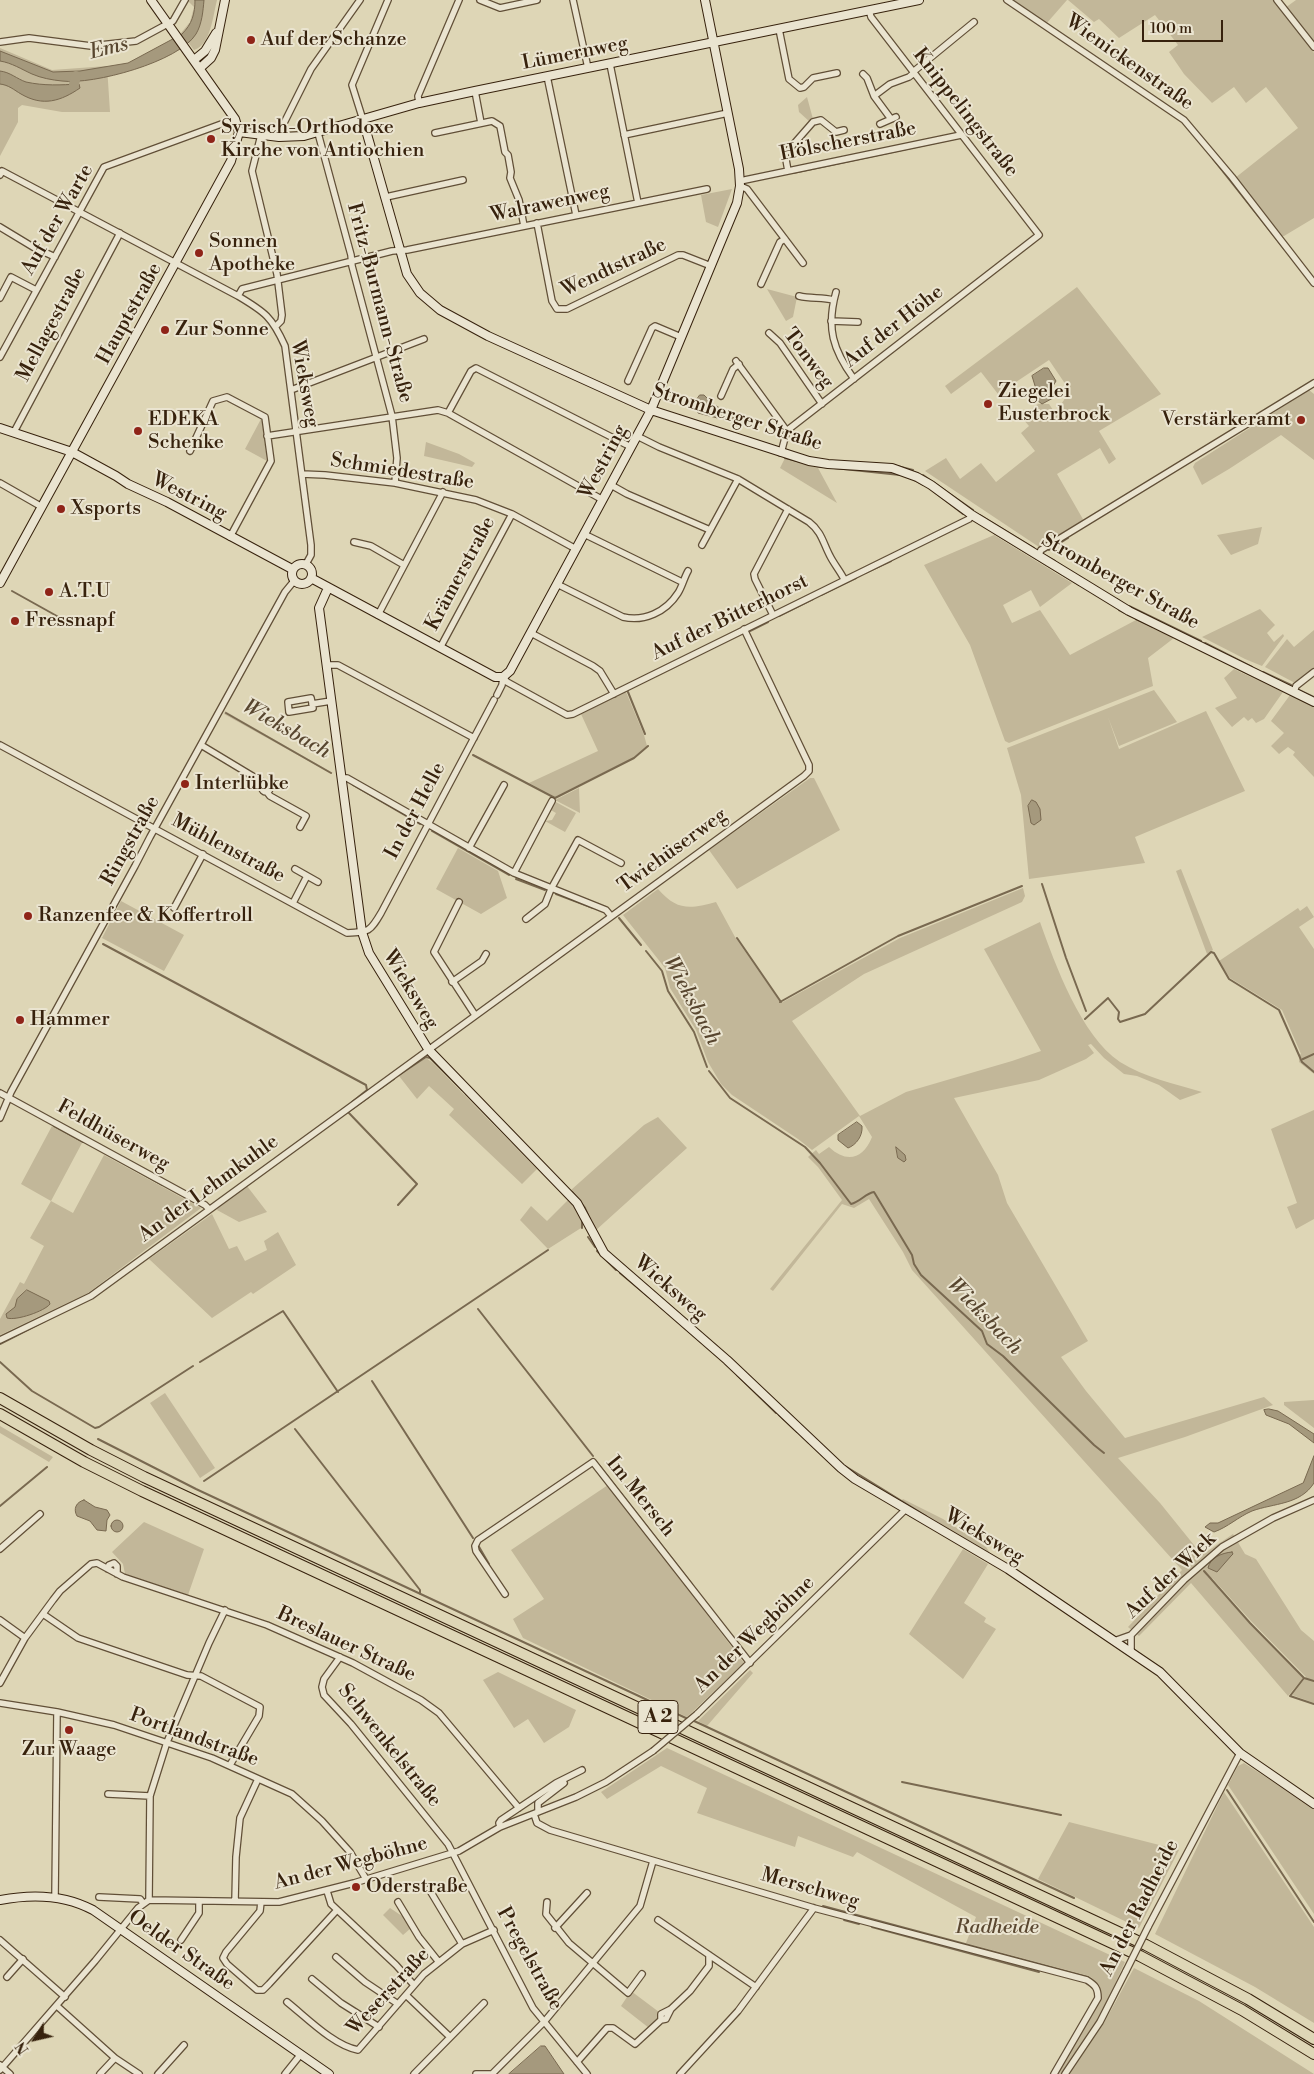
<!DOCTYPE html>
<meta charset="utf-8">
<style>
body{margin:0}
#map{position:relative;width:1314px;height:2074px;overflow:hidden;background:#ded6b6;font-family:"Libre Bodoni",serif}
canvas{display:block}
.north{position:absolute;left:10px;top:2014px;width:50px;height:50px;-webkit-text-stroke:4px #eae4d0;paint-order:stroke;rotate:235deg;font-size:14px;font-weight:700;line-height:20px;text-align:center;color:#37220d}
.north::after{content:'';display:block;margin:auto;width:18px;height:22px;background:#37220d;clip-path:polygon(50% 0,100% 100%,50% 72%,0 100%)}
.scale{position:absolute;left:1142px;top:20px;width:81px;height:22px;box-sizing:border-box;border:2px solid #37220d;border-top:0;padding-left:6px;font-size:15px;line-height:18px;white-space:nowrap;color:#37220d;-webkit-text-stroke:4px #eae4d0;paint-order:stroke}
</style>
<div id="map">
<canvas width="1314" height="2074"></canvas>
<div class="north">N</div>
<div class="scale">100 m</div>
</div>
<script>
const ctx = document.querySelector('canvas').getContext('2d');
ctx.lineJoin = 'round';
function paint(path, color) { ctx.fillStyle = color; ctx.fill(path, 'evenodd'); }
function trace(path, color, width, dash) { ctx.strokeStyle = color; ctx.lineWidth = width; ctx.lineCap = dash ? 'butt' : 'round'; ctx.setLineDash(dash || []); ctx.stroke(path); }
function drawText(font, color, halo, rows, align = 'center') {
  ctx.font = font + ' "Libre Bodoni",serif'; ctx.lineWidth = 4; ctx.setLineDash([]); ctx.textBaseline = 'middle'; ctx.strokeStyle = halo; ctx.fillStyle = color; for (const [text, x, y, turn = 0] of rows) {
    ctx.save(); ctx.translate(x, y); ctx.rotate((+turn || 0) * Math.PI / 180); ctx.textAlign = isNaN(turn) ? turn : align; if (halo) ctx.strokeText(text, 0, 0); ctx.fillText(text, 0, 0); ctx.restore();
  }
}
paint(new Path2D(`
 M187,0h30c-4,15 -6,45 -23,50l-13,-17 9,-11 4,-15z
 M1012,0h55l-21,24z
 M1068,0h205l41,53v165l-30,18h-4l-45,-58 63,-50 -32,-41 -20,16 -12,-16 -22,16 -28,-29 -15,-22 9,-7 -23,-30 -36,23 -20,-19 -5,3z
 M1296,0h18v45l-29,-37z
 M0,48l52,22 55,-4 3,46h-48l-40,-7 -4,3v14l-18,34z
 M807,97l6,22 -3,3 -11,-10 -1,-7z
 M732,189l-14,38 -12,-5 -5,-27z
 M1077,287l84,107 -62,37 17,28 -7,5 -9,-16 -43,26 27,47 -28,16 -3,-4 -2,1 2,5 -14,8 -114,-76 21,-13 14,21 21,-16 15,19 39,-31 -14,-18 8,-7 -7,-8 16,-14h11l6,9 9,-13 4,-12 -19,-28 -51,34 -17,-22 -30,22 -6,-8z
 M767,289l30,8 -4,20 -7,4z
 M1309,390l5,4v66l-33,-25 -52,34 -27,16 -9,-18 2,-4z
 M261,419l1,2 5,40 -22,-12z
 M426,442l33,12 16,9 -3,4 -48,-11z
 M785,458l33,10 19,35 -57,-35z
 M1262,527l-4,17 -27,11 -14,-20z
 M994,535l78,48 -32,24 -9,-17 -28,15 9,18 28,-13 30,45 66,-35 38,18 -26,20 5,28 -144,57 -4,-2 -35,-96 -46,-80z
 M1260,609l15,16 -8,8 7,9 9,-8 1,2 -22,30 -17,-7 -43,-22z
 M1314,630v38l-19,15 -30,-16 22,-28 7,8z
 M1234,669l49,23 -19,27 -8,4 -4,-5 -4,3 -4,-4 -12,10 -17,-19 22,-10 -13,-20z
 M1154,690l23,32 -58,24 -11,-29 11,32 87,-38 39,80 -110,46 10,26 -116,16 -8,-84 -14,-47z
 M626,692l18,43 3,11 -14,12 -78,39 -26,-14 69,-32 -17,-37z
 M1290,695l24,12v70l-21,-22 2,-3 -7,-5 -9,7 -8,-8 13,-13 -13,-12z
 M225,711l108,62h-3l-106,-59z
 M810,778h4l26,52 -103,59 -28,-39z
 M579,788l1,25 -25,-13z
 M554,801l22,12 -11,19 -20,-11 7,-1 4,-7 -7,-4z
 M458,848l40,23 9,27 -26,16 -45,-25z
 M1181,869l32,81 -6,4 -31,-83z
 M1023,888l2,8 -3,6 -158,72 -72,47 68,95 46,-24 106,-31 29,-10 -57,-102 56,-27c15,42 41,114 80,140 24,15 55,22 82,30l-22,8 -21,-15 -22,-9 -13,-2 -20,-16 -13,-14 -3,1 6,8 -8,6 -47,21 -85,18 44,77 9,28 81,138 -27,16 25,34 39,47 139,-41 9,8 -88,32 -67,21 42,45 42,52 31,-21 12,20 11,5 45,71 13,11v62l-22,-8 14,-18 -55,-56 -38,-42 -7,-4 43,48 54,55 -15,18 -97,-113 -52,53 -11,-9 54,-57 -270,-300 -9,-18 -34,-53 -15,9 -12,-4 -69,87 -3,-2 72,-89 -24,-33 -10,-10 8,-7 3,4 10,-7c17,16 34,13 43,-10l-13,-21 -47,34 -14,-11 -66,-44 -11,-11 -13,-22 -12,-32 -26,-42 -5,-20 -42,-53 35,-26c19,22 32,20 58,13l19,35 46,66 119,-65z
 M121,901l63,34 -20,36 -62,-33z
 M1307,906l7,11 -15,10 15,22v125l-15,-12v-7l2,-1 -19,-44 -52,-32 -11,-17 79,-53 2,3z
 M426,1058l7,5 104,106 -15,15 -73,-69 5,-6 -25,-23 -12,13 -18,-23z
 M1314,1110v109l-18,10 -9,-22 10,-4 -26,-74z
 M658,1117l29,31 -92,83 -9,-23 -15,-18 73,-65z
 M52,1126l30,17 -31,58 22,12 31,-58 97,53 -113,85 -88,42v-16l20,-37 4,2 20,-38 -14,-8 21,-37 -30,-17z
 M247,1186l20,26 -28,10 -22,-12 1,-3z
 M568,1200c8,8 15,17 13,28l-33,21 -28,-29 11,-14 16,15z
 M212,1214l17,35 8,-3 8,15 22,-11 -3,-9 14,-9 18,33 -43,29 -2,-2 -39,26 -63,-59z
 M165,1393l50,75 -15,10 -50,-75z
 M1314,1400v28l-30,-23v-3z
 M0,1426l53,31 -4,5 -49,-29z
 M608,1485l136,178 -57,54 -164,-79 -10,-19 31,-20 -33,-49z
 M903,1499l40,20 43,28 4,6 -89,-52z
 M144,1522l60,27 -16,46 -63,-21 -2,-10 -11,-12z
 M963,1549l25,15 -24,39 22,15 -2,4 12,7 -33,50 -54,-45z
 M750,1670l3,3 -46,53 -9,-5z
 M498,1672l78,38 -7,17 -25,16 -16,-24 -14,9 -31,-48z
 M667,1748l458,214 -26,56 -38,56h-4l44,-75c0,-11 -1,-16 -12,-23l-123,-33 10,-26 -119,-65 -4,5 -55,-21 -3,11 -98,-34 10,-25 -46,-22 -54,33 -6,-7z
 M1244,1763l70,45v106l-86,-129 10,-19z
 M1224,1792l90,135v96l-59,-36 -100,-53z
 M1069,1822l110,28 -40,78 -101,-49z
 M390,1908l15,10 6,10 -8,7 -20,-20z
 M1134,1968l65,33 115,73h-245l35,-51z
 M631,1991l28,21 -2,8 -8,8 -28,-22z`), '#c2b799');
const water = new Path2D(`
 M195,0h9c-1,11 -2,24 -8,34 -17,28 -103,51 -134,47 -10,-1 -21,-3 -30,-7 -11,-5 -20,-11 -32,-13v-10l53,21 27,-1 48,-8 54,-29c10,-10 13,-20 13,-34z
 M0,71c10,1 17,8 26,11 18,4 35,3 53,2l1,4c-19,13 -37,19 -59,6 -7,-4 -12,-9 -21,-10z
 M1044,368h4l8,13 -3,5v12l-11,6 -9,-7 3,-8 -4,-13z
 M700,395h4l9,9 20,12 2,4 -2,2 -35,-9 -5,-8z
 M1032,800l4,2 4,7 1,11 -7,5 -3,-2 -3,-17z
 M857,1122l5,4c1,10 -6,19 -14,22l-10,-8v-5z
 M896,1147l9,8 1,5 -2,2 -6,-4z
 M27,1290l22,11 1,3c-5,7 -34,17 -43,14l-1,-4 9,-7 2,-8z
 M1269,1409l9,2 36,23v9l-25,-19 -23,-9 -2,-5z
 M1314,1456v27c-14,22 -40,20 -62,28 -14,6 -24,16 -38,21l-9,-5 5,-4h8l85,-40z
 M84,1500l11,7 12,3 3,5 -3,5 -1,11 -9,-1 -7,-9 -13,-5c-4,-7 -1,-14 7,-16z
 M111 1526a6 6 0 1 1 12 0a6 6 0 1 1-12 0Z
 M1232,1552l1,2 -2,2 -14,16 -9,-4c2,-10 13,-15 24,-16z
 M541,2046h4l19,28h-55z`);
paint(water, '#a5997d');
trace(water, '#796950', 1);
trace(new Path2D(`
 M1213,159l72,91
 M793,173l161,-34
 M785,458l16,4
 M864,463l29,2 20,5
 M815,466l85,9
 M923,475l50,35
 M914,480l9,5
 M933,491l30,23
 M980,515l54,33
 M994,533l85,52
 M1049,550l19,-12
 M1044,555l11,6
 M865,573l26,-12
 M12,591l61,34
 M821,595l35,-17
 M1117,599l7,5
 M1129,606l72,35
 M1119,610l12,6
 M779,616l34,-17
 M1136,619l17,8
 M750,631l18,-9
 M1205,643l47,24
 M1263,672l28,13
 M1299,690l15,7
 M628,692l17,42
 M226,713l105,60
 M473,755l82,43 79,-40 14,-12
 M353,785l67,39
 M432,831l77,44
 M516,879l29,11
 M1042,884l24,74 20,53
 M556,894l37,14
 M619,918l22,27
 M737,938l44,64
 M103,944l263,141 1,5 -15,12
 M646,951l16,20 6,20 26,41 13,35
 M780,1002l118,-66 124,-50
 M1085,1019l23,-21 11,14 -1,7 2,3 25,-8 66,-62 3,1 15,26 50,31 23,52 12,10
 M1303,1059l11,-5
 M709,1071l21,27 75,49 15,16 31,41c9,-2 15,-11 23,-12l38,63 2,9 7,11 61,56 5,13 16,12 91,89 10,8
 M399,1075l27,-18 4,1 32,32
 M377,1091l17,-12
 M466,1094l58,59
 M369,1097l-21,15 69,72 -19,21
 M54,1126l29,16
 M116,1159l46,26
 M561,1181l5,6
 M572,1192l13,16 5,12
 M582,1228v-8
 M588,1237l7,10
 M597,1251l19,19
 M620,1273l43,36
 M478,1309l115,147
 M0,1344l45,-23
 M0,1362l32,29 63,37 4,-1 94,-61
 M200,1362l83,-51 55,81
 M737,1375l39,38
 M372,1381l101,157
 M779,1415l18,17
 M295,1429l125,161v4
 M802,1436l7,7
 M98,1439l98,50 492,230
 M599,1465l93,119
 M845,1466l81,50
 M204,1481l344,-231
 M0,1506l47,-39
 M478,1545l11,19
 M1204,1571l46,52 54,55 -14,18 24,8
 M1304,1678l10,3
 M692,1720l382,178
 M902,1782l159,33
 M1227,1790l87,132
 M823,1906l265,71
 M844,1920l15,4
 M872,1927l167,45`), '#796950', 2);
trace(new Path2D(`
 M74,84l2,-8`), '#a5997d', 10);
const street = new Path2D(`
 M480,0l20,8 37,-8
 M573,0l15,68
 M1007,0l177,120 48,57 82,106
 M1277,0l37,47
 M779,29l10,50 11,9 4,-1 9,-9 24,-5
 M0,42l29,-4 62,8 45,-5 37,-20 12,-21
 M610,64l28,139
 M913,72l61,-50
 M863,74l4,4 7,18 17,23
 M547,76l29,139
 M475,91l6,32
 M874,96l16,-12 19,-7 5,-4
 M419,103l-1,-7 41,-96
 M363,120l-11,-35 36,-85
 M880,124l16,-7
 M318,133l33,122 1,11 40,150 5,42 -2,25
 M435,133l57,-12 8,5 5,26 3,3 3,17 -1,6 9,22 5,26
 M261,135l-9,36 25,103 5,41 -1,6 -5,5
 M624,135l104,-22
 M279,137l1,-6 31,-62 49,-69
 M788,171l-3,-17 28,-32 8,-2 15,12 8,-2
 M0,175l2,-4 236,125c27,16 34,21 47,50l26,199v10l-5,9
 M740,181l221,-46
 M740,186l7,3 56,74
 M386,197l77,-17
 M537,223l15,78 5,8h10l111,-54h5l28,11
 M0,227l33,20 22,10
 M761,284l19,-42 5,-3
 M836,292c-10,36 -3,58 18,87
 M238,296l4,-7 150,-38 15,-1 300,-61
 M799,296c12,3 23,1 34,4
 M0,298l11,-21 25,13
 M831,321l27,1
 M769,333l11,10 42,61
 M0,357l104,-190 131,-48
 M736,361l51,70
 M628,381l24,-53 3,-2 26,11
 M291,390l133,-51
 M721,396l12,-27 6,-5
 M448,413l23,-42 5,-3 155,79
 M14,432l106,-199
 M267,436l171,-26 10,3 155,87
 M637,436l22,11 79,32 71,43c13,10 14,21 21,34 4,8 10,15 14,23
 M190,451l23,-50 14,-4 38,20 6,44 -41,76
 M781,453l5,-19 3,-5 250,-194 -168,-218 -2,-7
 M302,474l23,1 70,8 81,17 36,14 64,35
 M0,483l42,24
 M611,485l16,9 83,36
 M584,534l98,48
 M354,542l17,4 33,19
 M702,545l36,-66
 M1038,556l3,-6 273,-167
 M557,584l66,33c21,5 43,-5 55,-24 4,-6 6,-15 10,-22
 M378,615l65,-123
 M773,615l-18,-36 -1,-5 34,-65
 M531,633l62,33 7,5 14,23
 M440,648l72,-134
 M326,665h12l136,73
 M503,677l4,5 60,33 6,-1 396,-195 3,-4
 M1294,692l2,-6 18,-14
 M497,695l5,-10 1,-8
 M311,698l2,10 -24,4 -1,-10z
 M312,704l19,-3
 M0,745l347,188c22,-1 23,-1 34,-20l113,-213
 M201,745l63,38v2
 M342,778h5l167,95 92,37 5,6
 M262 788a4 4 0 1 1 8 0a4 4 0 1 1-8 0Z
 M267,792l3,4 36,20 -6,11
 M469,848l35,-63
 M295,869l23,13
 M514,873l38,-72
 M459,902l-25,50 41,63
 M293,903l14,-27
 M174,908l29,-54
 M526,919l19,-15 6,-15 27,-49 43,23
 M452,982l30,-21 4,-7
 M0,1093l205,112 4,4
 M0,1118l11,-26 124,-226 15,-29 135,-245 9,-11
 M0,1340l91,-44 713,-520 5,-5v-6l-65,-136
 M0,1549l40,-35
 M108,1569l1,-4 5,-2 3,3v8
 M505,1594l-29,-43 -1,-5 3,-6 115,-78 157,201
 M43,1614l35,24 109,37 14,1 59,31 -1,9 -29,49
 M0,1620l25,18
 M1114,1641l17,-6 53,-55 38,-33 51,-29 41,-18
 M1131,1652v-17
 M340,1657l-16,22 -2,8 2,8 27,29 97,120 85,164 54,66
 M0,1683l25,-45 28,-38 7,-9 31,-27 6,-1 26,14 144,48 86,38 68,37 18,13 80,95
 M0,1703l57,9 57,13 98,33 80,36 30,27 28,31 16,27
 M697,1714l209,-205
 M108,1794l42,2
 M538,1812v-9l26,-20
 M534,1814l3,9 13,7 264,78 273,72c8,5 11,8 11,18l-44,76
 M500,1827l-1,-4 2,-3 55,-37 26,-13
 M429,1889l33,55
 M327,1891l4,13 65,61 17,19
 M55,1897l2,-185
 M99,1897l41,2 3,4
 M149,1900l1,-104 17,-54 42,-99 16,-33
 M235,1901l1,-44 4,-39 18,-39
 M261,1902l-1,9 -34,41 -3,6 4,6 30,26h6l6,-6 68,-74
 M398,1902l21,35 19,24
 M547,1902l-1,12 23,29 59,50 14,-19
 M658,1920l98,67
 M1148,1927l92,-174
 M555,1928l32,-35
 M0,1940l65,57
 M181,1940l18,-27v-12
 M336,1957l29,25 33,22
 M7,1977l16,-18
 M312,1979l29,24 38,24
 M406,1995l44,42
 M287,2002c19,15 47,44 71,48l66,-76 38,-30 32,-14
 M57,2006l58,52 24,16
 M661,2020v-6l10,-5 19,-18 19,-25v-11
 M577,2062l30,-34h6l22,16 26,-24 5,-1 5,-10
 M0,2065l10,9
 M0,2070l95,-109 43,-53 11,-8 130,2 75,-19 105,-32 41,-24 76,-30 30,-15 47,-31
 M100,2074l15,-16
 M158,2074l26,-29
 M285,2074l16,-20
 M414,2074l70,-71
 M476,2074h16l52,-52 96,-116 13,-45
 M680,2074l58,-63 76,-103
 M1065,2074l35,-52 26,-51`);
const secondary = new Path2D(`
 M194,60l11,-9 11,-18
 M200,68l11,-10 4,-8 10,-50
 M363,120l44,154 13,19 20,17 48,26 163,74 158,51 19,3 64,4 25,9 14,8 41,30 157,96 185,91
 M239,132l40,5 25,-1 115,-33 56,-12 444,-91
 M0,428l72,24 44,24 12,8 39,18 125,67
 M292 574a10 10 0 1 1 20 0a10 10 0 1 1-20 0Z
 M311,578l184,99h8l7,-6 141,-261 86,-207 3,-17 -1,-17 -34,-169
 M0,583l231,-422 8,-29 -4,-13 -84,-119
 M328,588l-9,20 43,324 7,21 59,96 149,154 27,50 123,107 114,108 14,11 153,90 152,103 80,81 74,51
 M0,1900c31,-6 65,-5 93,10l236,164`);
const highway = new Path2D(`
 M0,1398l91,52 53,27 1002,468 102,54 66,40
 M0,1414l84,48 58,29 998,465 102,54 72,44`);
trace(street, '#614f37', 8);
trace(secondary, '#37220d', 10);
trace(highway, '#37220d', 12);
trace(street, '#eae4d0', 5.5);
trace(secondary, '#eae4d0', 8);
trace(highway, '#ded6b6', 10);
const streetBridge = new Path2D(`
 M653,1751l44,-37
 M1126,1971l22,-44`);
trace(streetBridge, '#614f37', 8, []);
trace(streetBridge, '#eae4d0', 5.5);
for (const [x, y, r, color] of [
 [251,40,5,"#8f2418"],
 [211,139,5,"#8f2418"],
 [199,253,5,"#8f2418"],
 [165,330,5,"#8f2418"],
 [988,404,5,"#8f2418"],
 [1301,420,5,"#8f2418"],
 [138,431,5,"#8f2418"],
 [61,509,5,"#8f2418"],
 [49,592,5,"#8f2418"],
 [15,621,5,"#8f2418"],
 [185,784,5,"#8f2418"],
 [28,916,5,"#8f2418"],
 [20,1020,5,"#8f2418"],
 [69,1730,5,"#8f2418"],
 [356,1887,5,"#8f2418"]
]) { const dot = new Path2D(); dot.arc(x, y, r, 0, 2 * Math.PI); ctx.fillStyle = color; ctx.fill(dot); trace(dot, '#eae4d0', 2); }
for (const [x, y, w] of [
 [658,1717,40]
]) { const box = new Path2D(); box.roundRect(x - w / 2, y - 16.5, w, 33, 4); ctx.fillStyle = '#eae4d0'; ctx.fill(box); trace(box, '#37220d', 1); }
drawText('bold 19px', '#37220d', null, [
 ["A 2",658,1717]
]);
drawText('20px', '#37220d', '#eae4d0', [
 ["Auf der Schanze",261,40],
 ["Syrisch-Orthodoxe",221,128],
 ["Kirche von Antiochien",221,151],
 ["Sonnen",209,242],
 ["Apotheke",209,265],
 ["Zur Sonne",175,330],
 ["Ziegelei",998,392],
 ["Eusterbrock",998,415],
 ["EDEKA",148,420],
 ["Schenke",148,443],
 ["Verstärkeramt",1291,420,"right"],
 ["Xsports",71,509],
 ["A.T.U",59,592],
 ["Fressnapf",25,621],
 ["Interlübke",195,784],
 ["Ranzenfee & Koffertroll",38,916],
 ["Hammer",30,1020],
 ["Zur Waage",69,1750,"center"],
 ["Oderstraße",366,1887]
], 'left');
drawText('20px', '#37220d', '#eae4d0', [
 ["Lümernweg",575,54,-11],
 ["Wienickenstraße",1129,63,35],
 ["Knippelingstraße",965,113,52],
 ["Hölscherstraße",848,142,-11],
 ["Walrawenweg",550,204,-12],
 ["Auf der Warte",58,220,-60],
 ["Wendtstraße",614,268,-25],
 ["Fritz-Burmann-Straße",379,303,75],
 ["Hauptstraße",130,314,-61],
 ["Mellagestraße",52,325,-62],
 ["Auf der Höhe",894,327,-38],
 ["Tonweg",808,359,53],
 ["Wieksweg",304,384,80],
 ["Stromberger Straße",737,418,18],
 ["Westring",604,462,-62],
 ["Schmiedestraße",402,472,9],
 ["Westring",189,497,27],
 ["Krämerstraße",461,574,-62],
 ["Stromberger Straße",1120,582,29],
 ["Auf der Bitterhorst",730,618,-26],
 ["In der Helle",416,811,-62],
 ["Ringstraße",131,841,-61],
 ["Mühlenstraße",228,849,28],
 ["Twiehüserweg",673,851,-36],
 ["Wieksweg",410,990,59],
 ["Feldhüserweg",113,1136,29],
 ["An der Lehmkuhle",209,1189,-36],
 ["Wieksweg",670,1289,41],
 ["Im Mersch",640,1497,51],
 ["Wieksweg",984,1537,31],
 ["Auf der Wiek",1171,1576,-43],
 ["An der Wegböhne",755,1635,-44],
 ["Breslauer Straße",346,1645,25],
 ["Portlandstraße",194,1738,20],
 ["Schwenkelstraße",389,1746,51],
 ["An der Wegböhne",351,1864,-15],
 ["Merschweg",810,1889,16],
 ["An der Radheide",1140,1908,-63],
 ["Oelder Straße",181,1951,35],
 ["Pregelstraße",529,1959,61],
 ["Weserstraße",389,1992,-47]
]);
drawText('italic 20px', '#5a4730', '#eae4d0', [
 ["Radheide",997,1928]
]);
drawText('italic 21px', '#58462f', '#eae4d0', [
 ["Ems",109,49,-14],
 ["Wieksbach",286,730,30],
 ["Wieksbach",691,1001,62],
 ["Wieksbach",984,1317,46]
]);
</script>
